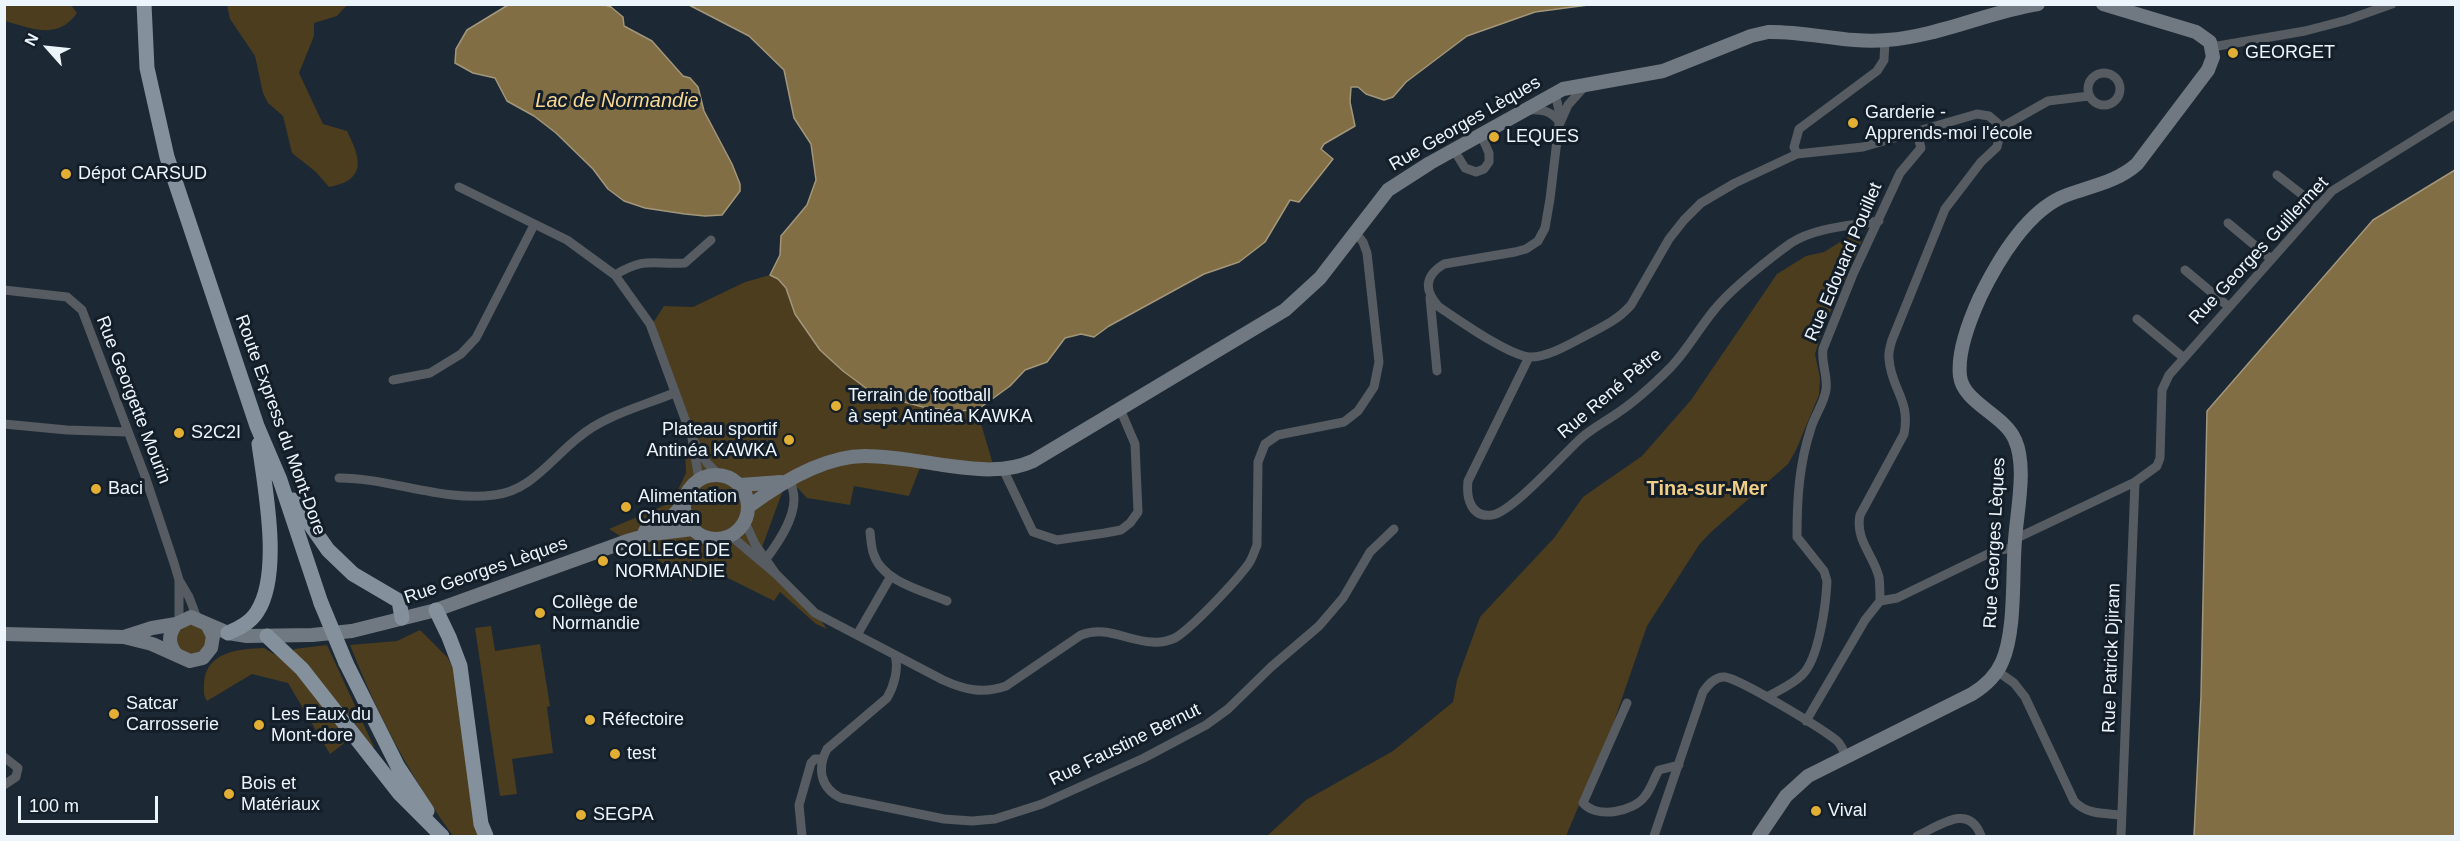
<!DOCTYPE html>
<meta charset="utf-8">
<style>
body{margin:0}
#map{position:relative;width:2460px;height:841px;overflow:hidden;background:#1c2833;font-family:Helvetica,sans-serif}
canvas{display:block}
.frame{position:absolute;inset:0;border:6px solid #edf5fc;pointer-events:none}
.north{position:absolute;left:18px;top:18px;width:60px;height:60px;-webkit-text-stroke:4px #131e29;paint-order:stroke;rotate:297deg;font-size:16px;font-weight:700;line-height:24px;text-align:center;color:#edf5fc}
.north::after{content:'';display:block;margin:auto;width:21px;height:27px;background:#edf5fc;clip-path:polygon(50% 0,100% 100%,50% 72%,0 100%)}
.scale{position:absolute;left:18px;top:796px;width:140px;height:27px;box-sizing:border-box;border:3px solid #edf5fc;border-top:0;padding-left:8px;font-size:18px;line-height:21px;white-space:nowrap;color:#edf5fc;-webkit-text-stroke:4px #131e29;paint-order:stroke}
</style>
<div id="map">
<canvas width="2460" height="841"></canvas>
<div class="frame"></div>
<div class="north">N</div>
<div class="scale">100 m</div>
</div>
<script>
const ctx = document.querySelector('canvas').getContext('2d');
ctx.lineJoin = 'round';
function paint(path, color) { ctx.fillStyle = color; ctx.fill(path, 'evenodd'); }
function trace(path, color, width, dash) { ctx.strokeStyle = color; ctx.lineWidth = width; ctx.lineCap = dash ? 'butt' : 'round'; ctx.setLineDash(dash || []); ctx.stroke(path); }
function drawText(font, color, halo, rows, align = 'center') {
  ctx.font = font + ' Helvetica,sans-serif'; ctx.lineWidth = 6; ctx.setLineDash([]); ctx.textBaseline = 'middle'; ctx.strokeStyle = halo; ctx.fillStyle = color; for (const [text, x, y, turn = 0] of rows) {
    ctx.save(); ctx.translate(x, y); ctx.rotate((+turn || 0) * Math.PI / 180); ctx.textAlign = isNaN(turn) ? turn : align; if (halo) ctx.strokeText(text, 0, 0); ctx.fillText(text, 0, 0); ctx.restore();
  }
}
paint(new Path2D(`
 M4,5h67l6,8c-20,28 -46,15 -72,8z
 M227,5h120l-10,11 -23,7v13l-15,37 24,51 24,7c14,28 20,49 -18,56l-13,-15 -24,-19 -9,-37 -15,-13 -5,-10 -8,-37 -25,-37z
 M1355,126l-31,18 -3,5 12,10 -34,43 -9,-2 -25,42 -26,20 -35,12 -95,52 -15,11 -13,-3 -16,4 -18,24 -22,8 -15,16 -33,24 15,51v9l-71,-5 -12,31 -55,-10 -4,19 -43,-7 -17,-18 -8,13 -24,65 57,55 12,16 -11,-5 -36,-32 -6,9 -64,-32 -19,12 -82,-52 63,-27 14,-29 -1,-22 7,-13 -41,-112 13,-20 29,1 52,-25 25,-7 10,-20 1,-19 26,-31 9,-25 -5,-36 502,-14z
 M1856,232l7,6 -41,93 -7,23 5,24 -1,17 -23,55 -8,14 -78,69 -11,12 -52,81 -35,101 -46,109h-299l39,-36 87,-49 60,-49 4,-22 23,-63 74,-79 29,-41 59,-41 49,-56 86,-126 29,-18 18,-4z
 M177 639a15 15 0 1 1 30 0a15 15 0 1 1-30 0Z
 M491,626l4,25 45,-7 10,62 -3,1 6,46 -41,6 5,35 -17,2 -25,-168z
 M420,630l28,28 11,23 23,155h-29c-43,-60 -76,-122 -103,-191l47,-4z
 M327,645l47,102h-2l-23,-31 -55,-61v-6z
 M264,648l25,15 62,75 -21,16 -42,-71 -36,-9 -45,27c-4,-6 -3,-11 -3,-18 2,-32 36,-34 60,-35z`), '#4b3d1e');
const water = new Path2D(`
 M605,5l6,2 12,10 1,9 28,15 31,35 7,2 8,9 6,24 28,53 8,20v7l-18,24 -17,1 -20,-2 -40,-6 -21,-7 -16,-12 -15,-20 -37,-36 -22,-17 -27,-15 -12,-23 -22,-5 -18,-10 1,-14 11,-19 41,-25z
 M689,5v-1l899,1 -53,7 -68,24 -61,46 -13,15 -9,3 -18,-6 -8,-7h-7l-1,15 5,24 -31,18 -3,5 12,10 -34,43 -9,-2 -25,42 -26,20 -35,12 -95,52 -15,11 -13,-3 -16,4 -18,24 -22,8 -15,16 -33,24 -24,1 -30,-4 -49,-13 -31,-23 -23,-21 -25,-36 -9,-26 -8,-9 -8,-4 10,-20 1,-19 26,-31 9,-25 -5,-36 -17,-26 -10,-48 -35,-34z
 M2455,170v666h-261l7,-140 6,-285 166,-191z`);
paint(water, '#826e44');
trace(water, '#a2967b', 1.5);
trace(new Path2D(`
 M2212,47l93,-16 42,-11 45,-16
 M2088 89a16 16 0 1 1 32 0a16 16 0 1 1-32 0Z
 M1555,93l5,22 -10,84 -5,29 -7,13 -12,8 -11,3 -71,12c-20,12 -20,27 -5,43 20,13 67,47 90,50 17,1 41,-13 56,-21 17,-9 33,-16 46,-31l38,-66 15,-19 17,-17 34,-20 62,-29 66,-7 114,-33 12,2 13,11 -5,20 -16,15 -36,47 -53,131c-2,7 -4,13 -3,19 2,30 22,41 15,75l-44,81c-5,25 13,39 19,62 1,8 1,17 1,24l-15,19 -59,101
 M1529,110c13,-1 23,1 31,13l8,-18 17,-19
 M2002,127l46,-26 41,-5
 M1454,150l11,18 11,4 8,-3 5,-7v-9l-8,-18
 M1797,154l-3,-7 5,-18 78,-58 7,-11 1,-19
 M2277,175l41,32
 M459,187l108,53 48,35
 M2228,223l43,36
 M2185,270l44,37
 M4,290l63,7 15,13 63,166 29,87 5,17v41
 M1430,298l7,73
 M2137,319l47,39
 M1529,357l-61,124c-2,17 3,37 24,34 20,-3 70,-59 86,-74 12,-12 27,-19 41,-29 18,-12 36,-29 52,-45 17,-18 28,-39 44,-58 16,-20 55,-51 76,-66 25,-16 60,-17 88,-22
 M393,380l37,-7 31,-19 15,-16 58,-113
 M4,424l63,6 61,2
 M692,438l-42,-114 -35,-49c31,-19 38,-10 70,-12l26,-23
 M1003,469l30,63 24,8 48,-7 16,-3 9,-7 8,-11 -3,-68 -15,-35
 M339,478c52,0 103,24 155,17 37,-4 57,-36 85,-58 26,-22 64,-31 95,-44
 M699,479l-7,-41 15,25 12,12
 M870,532c1,7 1,16 4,23 9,27 50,36 73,46
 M731,536l45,38 -21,-30 -10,-22
 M2015,539l120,-57 22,-16 3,-8 2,-68 7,-15 163,-184 124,-77
 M766,559c12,-16 28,-39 28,-60 0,-6 -2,-13 -4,-19
 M776,574l39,39 128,67c22,10 40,14 63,6l75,-51c25,-10 46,6 71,7 8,1 16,-1 23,-4 17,-10 59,-55 72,-72 5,-6 7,-14 10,-21l1,-83 7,-18 13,-9 66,-13 14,-11 16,-24 5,-25 -12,-109 -4,-11 -8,-10
 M179,580l10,17 8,21
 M1880,601l17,-3 97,-47 20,-3
 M857,635l34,-59
 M895,655c4,14 -1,31 -8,43l-60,51c-10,19 -7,39 14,49l103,21 28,2 23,-2 47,-15 102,-46 62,-33 22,-16 43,-42 48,-41 24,-28 27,-46 24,-23
 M1997,671l17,12 11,14 49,104c13,14 30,12 48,14
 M1767,697c12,-7 25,-12 35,-22 17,-16 24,-71 25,-94l-3,-10 -27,-34c0,-38 2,-73 14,-109 4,-13 13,-25 15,-38 2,-14 -5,-27 -3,-41l30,-75 47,-101 21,-25 -4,-15
 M1627,703l-44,100c14,16 51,9 62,-7 6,-7 9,-18 14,-26l20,-5
 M4,757l14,11 -2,9 -12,8
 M802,836l-3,-31 12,-42 4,-4h7
 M1654,836l49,-144c5,-7 12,-16 22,-15 17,3 96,51 111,63 5,4 7,10 10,16
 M1917,836c22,-10 52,-34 64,0
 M2121,836l14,-354`), '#565c61', 9);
trace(new Path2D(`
 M684 507a32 32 0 1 1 64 0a32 32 0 1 1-64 0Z
 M740,485l41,-3
 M748,507c32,-24 75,-51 117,-51 26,0 52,5 78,9 31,4 61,9 90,-4l252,-151 35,-32 68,-88 42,-27 133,-74 100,-18 88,-35 17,-4c40,-1 80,12 119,8 52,-4 101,-28 151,-36
 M645,531l27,-14 12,-14
 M207,624l21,9 19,3 65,-1 40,-4 84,-21 191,-69 25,-7 41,-5
 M4,634l120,3 28,7 38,17 13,-3 8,-10 2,-12 -6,-12 -16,-7 -15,7c-8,11 -8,21 1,31
 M124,637l28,-9 24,-4
 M1759,836l27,-40 22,-20 164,-82c13,-8 24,-18 30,-32 14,-31 10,-88 13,-122 2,-29 12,-74 0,-100 -10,-25 -52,-37 -55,-64 -3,-25 10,-57 20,-79 17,-35 48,-88 87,-102 24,-9 50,-13 70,-31l71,-94 5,-13 -3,-15 -14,-10 -93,-28`), '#707982', 14);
trace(new Path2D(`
 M144,4l3,64 20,89 90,269 23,54 41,123
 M293,500l35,50 25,24 46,27 3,17
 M436,610l13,27 11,29 21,158 5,12
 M228,633c11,-5 22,-10 29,-21 25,-38 8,-124 2,-168
 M267,636l35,33 98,125 42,42
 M346,663l52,104 29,44`), '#84909b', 15);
trace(new Path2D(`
 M321,603l25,60`), '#84909b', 15);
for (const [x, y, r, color] of [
 [2233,53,6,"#e2af34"],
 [1853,123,6,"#e2af34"],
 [1494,137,6,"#e2af34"],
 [66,174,6,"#e2af34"],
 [836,406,6,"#e2af34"],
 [179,433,6,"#e2af34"],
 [789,440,6,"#e2af34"],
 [96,489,6,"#e2af34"],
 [626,507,6,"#e2af34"],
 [603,561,6,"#e2af34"],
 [540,613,6,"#e2af34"],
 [114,714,6,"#e2af34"],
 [590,720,6,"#e2af34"],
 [259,725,6,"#e2af34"],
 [615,754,6,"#e2af34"],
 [229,794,6,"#e2af34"],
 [1816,811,6,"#e2af34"],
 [581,815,6,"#e2af34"]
]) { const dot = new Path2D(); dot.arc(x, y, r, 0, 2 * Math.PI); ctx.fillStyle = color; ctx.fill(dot); trace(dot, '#131e29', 2); }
drawText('18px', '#edf5fc', '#131e29', [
 ["GEORGET",2245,53],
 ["Garderie -",1865,113],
 ["Apprends-moi l'école",1865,134],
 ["LEQUES",1506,137],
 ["Dépot CARSUD",78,174],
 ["Terrain de football",848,396],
 ["à sept Antinéa KAWKA",848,417],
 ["Plateau sportif",777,430,"right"],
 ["Antinéa KAWKA",777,451,"right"],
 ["S2C2I",191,433],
 ["Baci",108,489],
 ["Alimentation",638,497],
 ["Chuvan",638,518],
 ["COLLEGE DE",615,551],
 ["NORMANDIE",615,572],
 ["Collège de",552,603],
 ["Normandie",552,624],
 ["Satcar",126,704],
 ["Carrosserie",126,725],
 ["Les Eaux du",271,715],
 ["Mont-dore",271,736],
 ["Réfectoire",602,720],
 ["test",627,754],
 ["Bois et",241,784],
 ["Matériaux",241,805],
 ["Vival",1828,811],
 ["SEGPA",593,815]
], 'left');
drawText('18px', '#edf5fc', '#131e29', [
 ["Rue Georges Lèques",1465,124,-30],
 ["Rue Georges Guillermet",2259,251,-47],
 ["Rue Edouard Pouillet",1844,262,-67],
 ["Rue René Pètre",1610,394,-40],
 ["Rue Georgette Mourin",133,400,69],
 ["Route Express du Mont-Dore",280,425,70],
 ["Rue Georges Lèques",1995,543,-87],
 ["Rue Georges Lèques",486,571,-19],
 ["Rue Patrick Djiram",2112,658,-88],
 ["Rue Faustine Bernut",1125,745,-26]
]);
drawText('italic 20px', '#f8d792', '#131e29', [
 ["Lac de Normandie",617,101]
]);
drawText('bold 20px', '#f1ce85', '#131e29', [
 ["Tina-sur-Mer",1707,489]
]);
</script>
